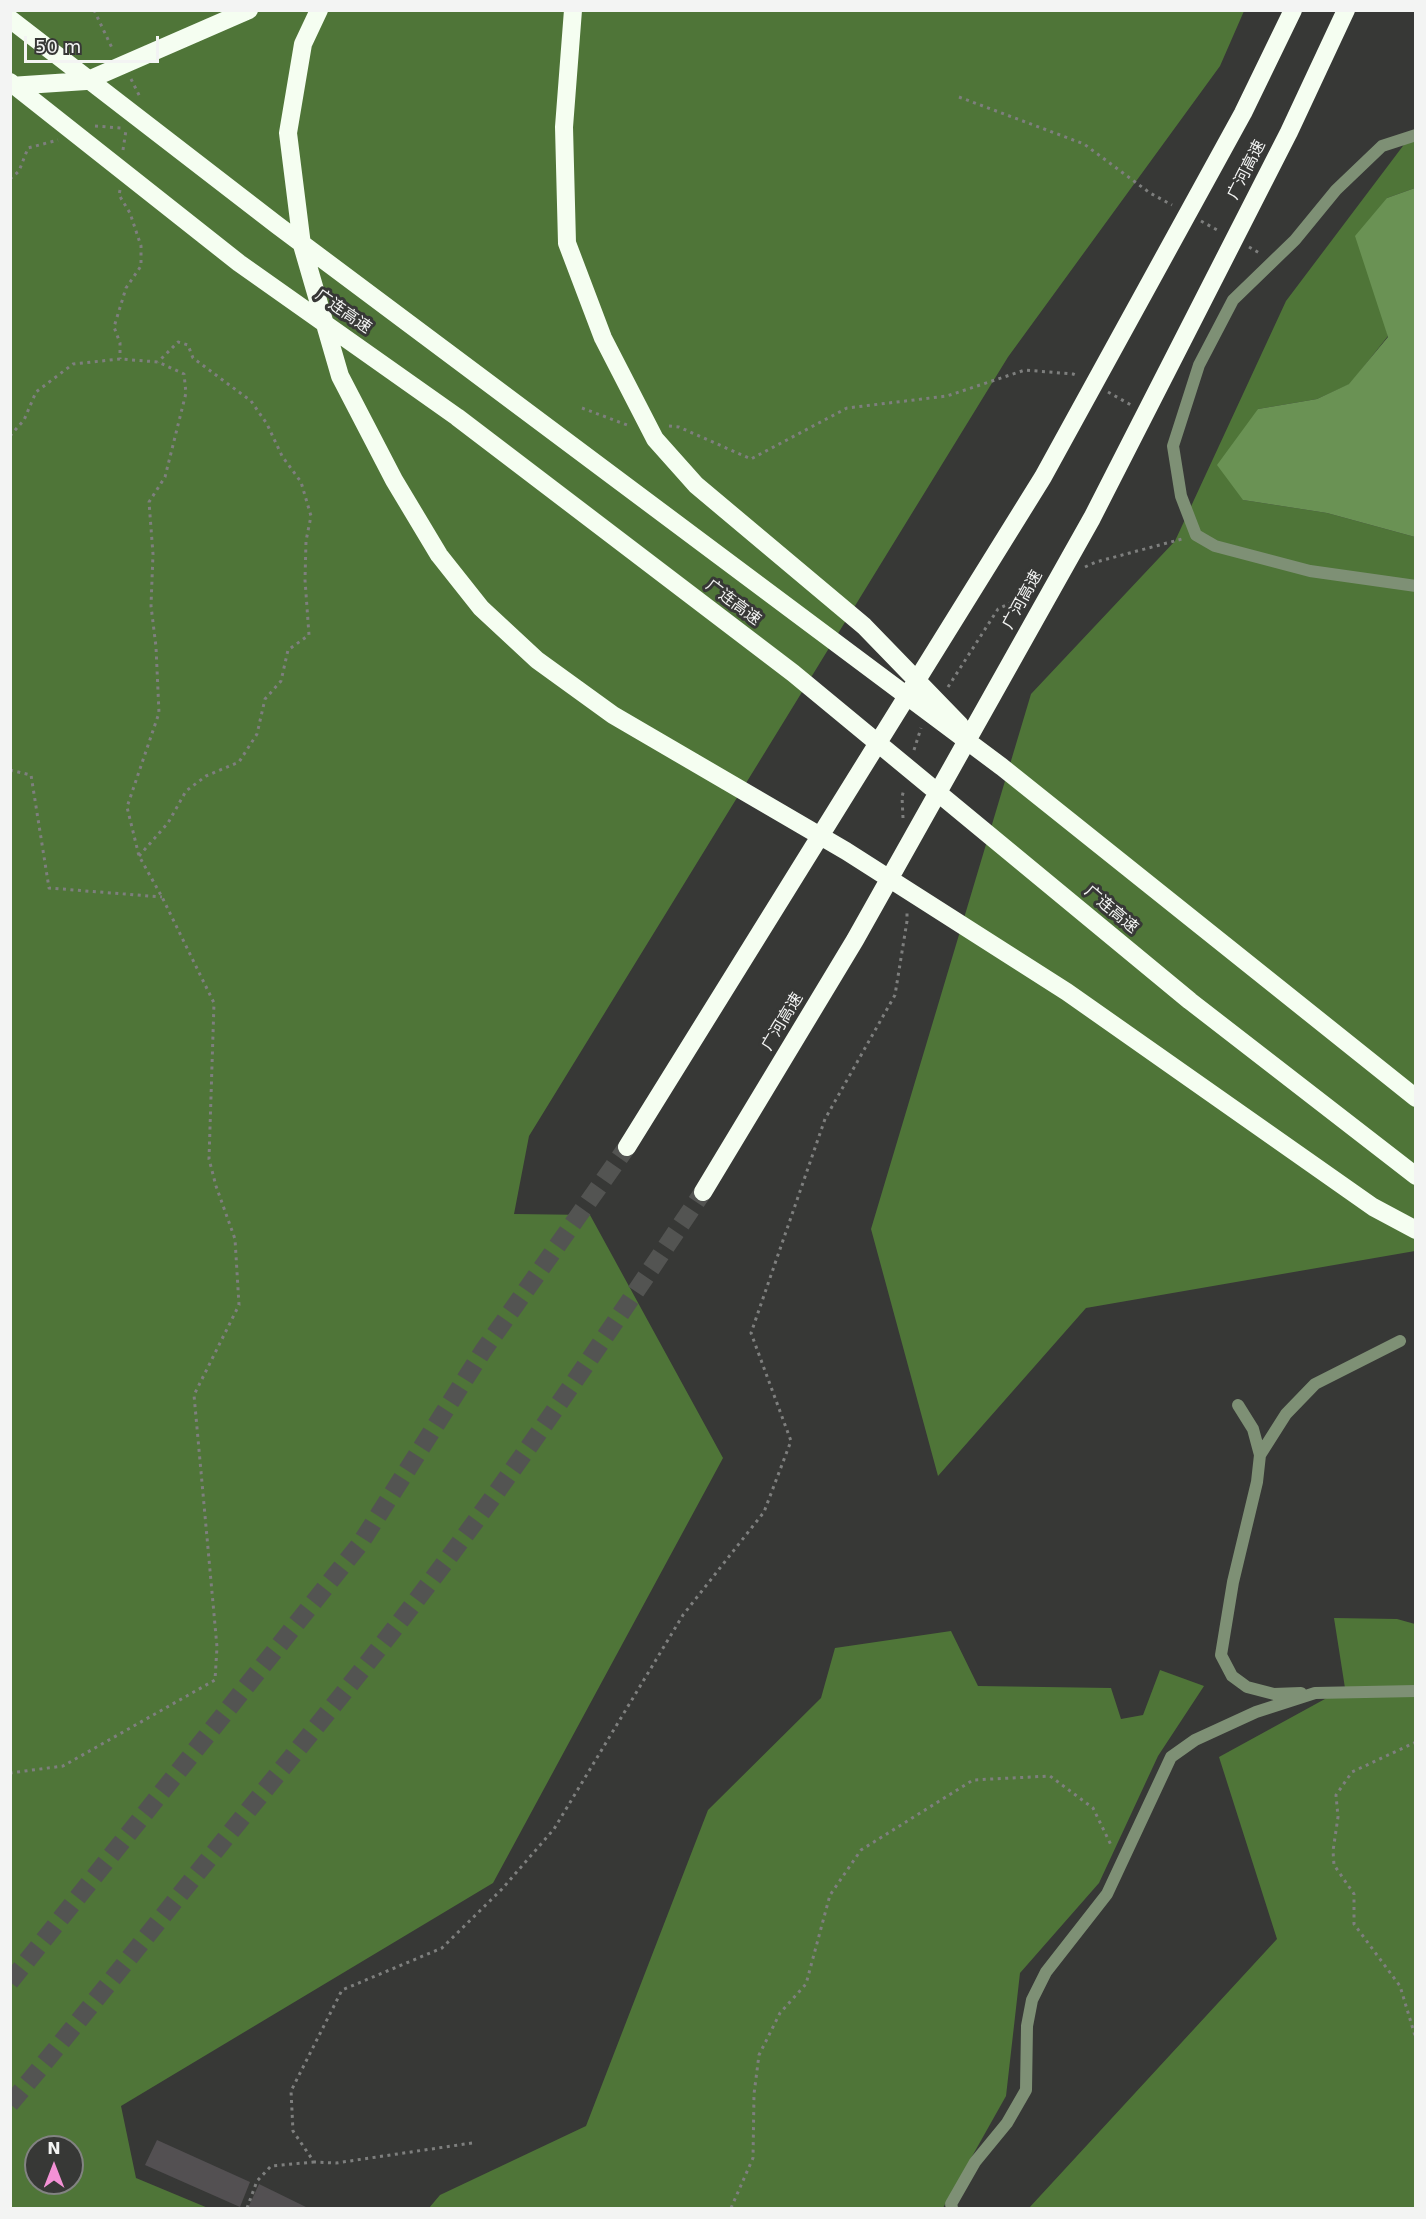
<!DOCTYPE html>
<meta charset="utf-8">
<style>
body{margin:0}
#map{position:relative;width:1426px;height:2219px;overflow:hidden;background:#373836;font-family:"DejaVu Sans",sans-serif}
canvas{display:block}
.frame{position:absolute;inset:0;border:12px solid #f3f4f3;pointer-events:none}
.north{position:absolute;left:24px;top:2135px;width:60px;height:60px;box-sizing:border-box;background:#373836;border:2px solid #828382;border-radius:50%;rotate:0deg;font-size:16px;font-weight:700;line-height:24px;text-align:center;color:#f3f4f3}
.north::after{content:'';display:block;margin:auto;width:21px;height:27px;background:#f391d5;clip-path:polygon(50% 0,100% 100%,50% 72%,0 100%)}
.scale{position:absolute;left:24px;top:36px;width:135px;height:27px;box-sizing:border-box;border:3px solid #f3f4f3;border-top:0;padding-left:8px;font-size:18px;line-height:21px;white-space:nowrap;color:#f3f4f3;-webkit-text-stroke:4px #373836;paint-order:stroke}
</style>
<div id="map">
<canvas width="1426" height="2219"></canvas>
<div class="frame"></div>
<div class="north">N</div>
<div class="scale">50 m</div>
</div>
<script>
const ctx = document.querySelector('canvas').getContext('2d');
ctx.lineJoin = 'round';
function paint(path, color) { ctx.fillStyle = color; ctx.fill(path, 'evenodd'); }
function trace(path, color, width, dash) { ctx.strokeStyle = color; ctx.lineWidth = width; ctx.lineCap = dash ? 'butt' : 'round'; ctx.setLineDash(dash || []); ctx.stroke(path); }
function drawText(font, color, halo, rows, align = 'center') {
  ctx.font = font + ' "DejaVu Sans","Noto Sans SC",sans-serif'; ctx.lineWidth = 6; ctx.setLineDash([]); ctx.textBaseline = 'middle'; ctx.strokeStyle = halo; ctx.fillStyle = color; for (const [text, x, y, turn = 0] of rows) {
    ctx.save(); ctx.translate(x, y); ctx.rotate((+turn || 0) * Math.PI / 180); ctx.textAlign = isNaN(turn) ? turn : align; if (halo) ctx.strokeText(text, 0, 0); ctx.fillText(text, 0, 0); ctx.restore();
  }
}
paint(new Path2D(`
 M11,11h1233l-24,55 -212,291 -479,779 -15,78 76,1 133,243 -230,425 -372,223 15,72 72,30h-197zM36,2147h36v36h-36z
 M1415,130v58l-28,10 -7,108 8,30 -38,48 -33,15 -59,10 -15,91 84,13 88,24v714l-329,57 -148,168 -67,-247 160,-535 144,-153 111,-240z
 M1334,1618l63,1 18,5v584h-386l248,-269 -58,-182 126,-69z
 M951,1631l27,55 133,2 10,31 22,-4 17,-45 44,16 -46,70 -59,127 -79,90 -14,123 -63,112h-514l11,-13 146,-69 122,-316 113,-112 14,-50z`), '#4f7538');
paint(new Path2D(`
 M1415,188v349l-88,-24 -84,-13 -26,-35 41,-56 59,-10 32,-15 39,-47 -33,-101 32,-38z`), '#6a9254');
paint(new Path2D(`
 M157,2140l93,42 -10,25 -95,-42z
 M259,2184l49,24h-60z`), '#535052');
trace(new Path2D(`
 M10,1982l350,-438 123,-193 144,-204
 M10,2104c65,-77 126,-155 189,-233 83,-103 168,-204 247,-310 90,-120 173,-245 257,-369`), '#535452', 18, [18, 9]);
trace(new Path2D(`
 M94,10l19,40
 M131,79l9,18
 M959,97l125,47 66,49 22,12
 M95,126l26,2
 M123,150l3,-20
 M10,179l9,-8 9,-23 30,-8
 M120,190l-1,5 11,18 11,33v20l-15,22 -12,39 6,16v16
 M1201,221l18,10
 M1249,247l12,7
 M1108,392l23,13
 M582,408l45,17
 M669,426l10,1 72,32 96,-51 100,-12 78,-26 48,4 5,2
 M10,436l14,-16 12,-28 37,-28 47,-5 38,3 26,12 2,19 -21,84 -16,25 4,52 -2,52 5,41 3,66 -32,94 12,49 23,41 52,106 -5,156 7,27 19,53 4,66 -45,90 23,252 -2,33 -152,86 -53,7
 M1085,567l11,-5 86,-23
 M948,687l50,-78 29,-14
 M914,750l7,-22
 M10,770l21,5 18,113 113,9
 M903,818l-1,-21 2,-8
 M139,856l29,-33 18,-32 20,-15 33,-14 18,-28 8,-35 16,-18 7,-31 21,-15 -4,-55 1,-39 5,-25 -10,-34 -19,-26 -15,-32 -16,-23 -58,-43 -5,-13 -10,-3 -20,20
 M1416,1742l-64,30 -16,23 2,22 -5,34 1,14 20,29v30l46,62 16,53
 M472,2143l-136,20 -22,-1 -21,-31 -2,-40 51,-101 100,-42 60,-59 52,-60 129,-214 81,-103 27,-71 -40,-108 74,-214 70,-124 12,-74v-10
 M247,2208l10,-27 14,-15 43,-4
 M731,2208l22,-50 1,-64 5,-39 21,-42 26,-29 24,-89 31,-45 112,-70 77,-4 43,32 19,39`), '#7e7f7e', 3, [3, 4.5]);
trace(new Path2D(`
 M1416,135l-34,11 -46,44 -41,50 -62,60 -34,65 -26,81 8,50 15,39 19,11 95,25 106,15
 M1238,1405l15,24 7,26 -3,27 -24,100 -12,73 11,21 15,11 27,7 27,-1
 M1260,1455l26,-41 29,-30 85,-43
 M952,2208l-1,-4 24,-42 32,-39 19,-33 1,-64 5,-26 14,-28 61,-78 64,-137 24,-17 61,-28 59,-19 101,-2`), '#7e9075', 12);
trace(new Path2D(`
 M319,10l-16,34 -15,89 14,112 38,131 54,104 45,75 42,53 56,52 76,55 233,136 221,141 306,215 43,23
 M573,10l-9,117 3,116 36,95 52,101 41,46 168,141 96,99
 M10,19l267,206 725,542 414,331
 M10,82l229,181 218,154 336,256 397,328 226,175
 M10,86l76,-5 163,-71
 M627,1147l416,-670 200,-364 50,-103
 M703,1192l152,-252 237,-422 197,-386 57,-122`), '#f5fef1', 18);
drawText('16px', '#f3f4f3', '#373836', [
 ["广河高速",1247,170,-63],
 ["广连高速",343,312,35],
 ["广河高速",1023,600,-61],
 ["广连高速",733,603,37],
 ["广连高速",1111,910,40],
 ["广河高速",783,1022,-59]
]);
</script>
